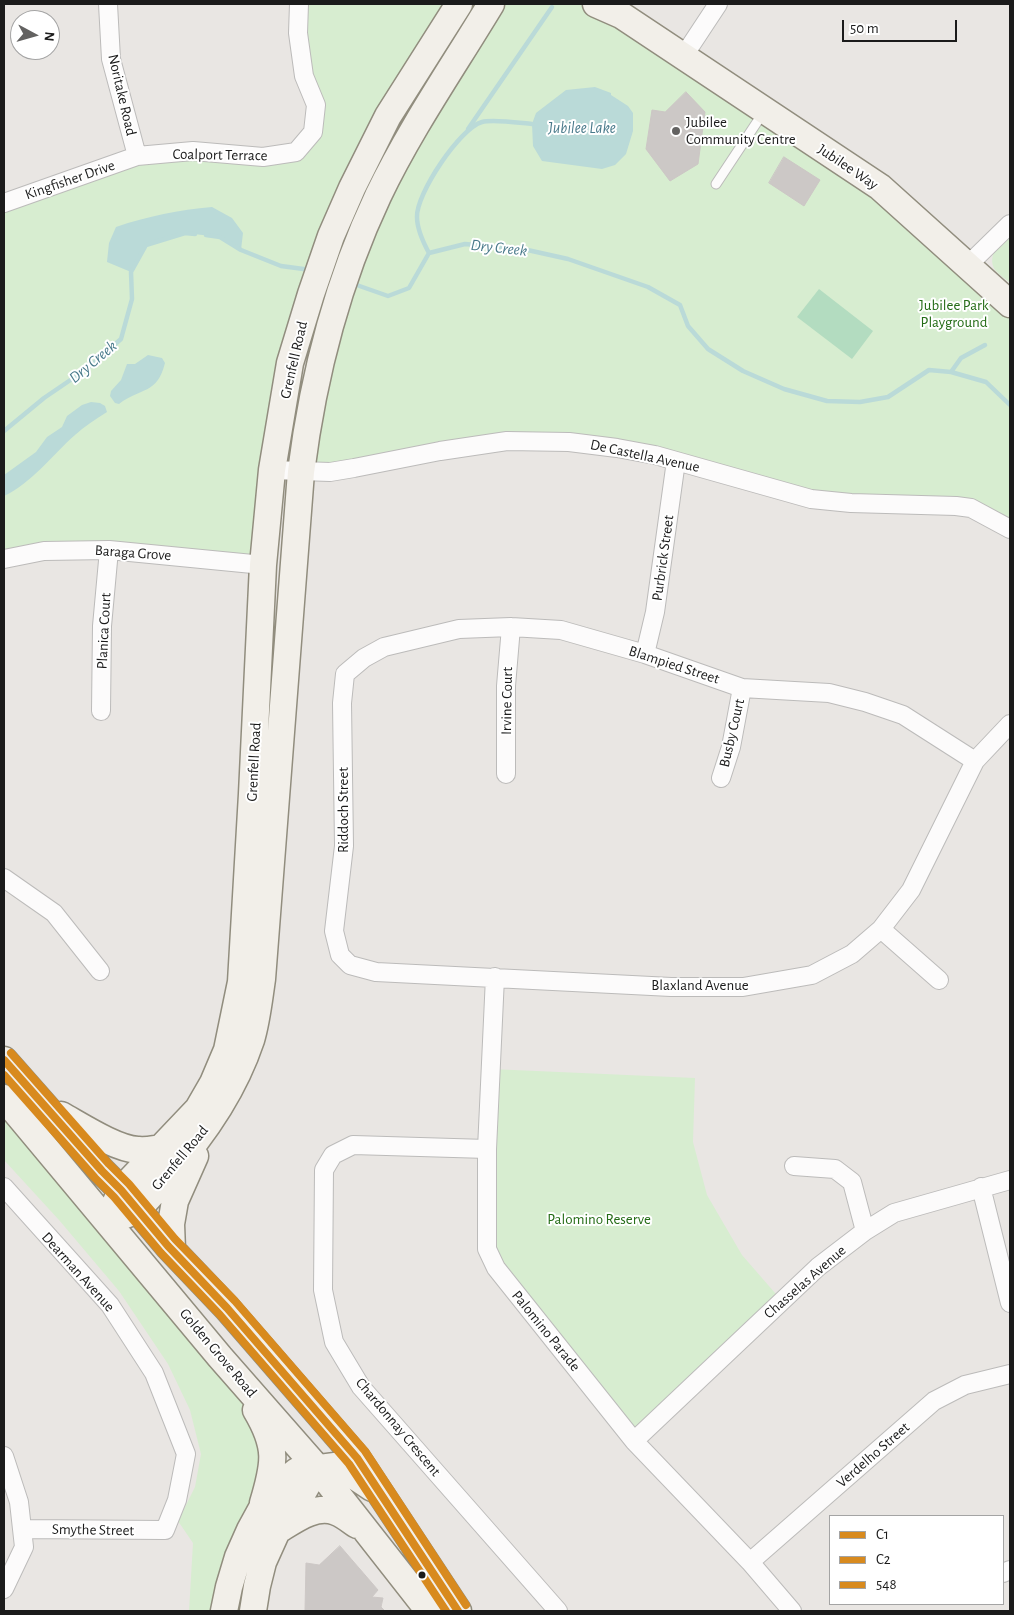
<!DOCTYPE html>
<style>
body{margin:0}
#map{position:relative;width:1014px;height:1615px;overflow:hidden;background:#e9e6e3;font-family:"Alegreya Sans",sans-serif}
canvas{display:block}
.frame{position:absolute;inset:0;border:5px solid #1b1b1b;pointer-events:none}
.legend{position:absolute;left:829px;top:1515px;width:175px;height:90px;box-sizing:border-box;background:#fff;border:1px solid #a4a4a4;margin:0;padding:6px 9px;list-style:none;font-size:15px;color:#1b1b1b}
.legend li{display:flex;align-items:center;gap:10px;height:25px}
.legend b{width:25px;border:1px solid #a4a4a4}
.north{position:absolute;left:10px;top:10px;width:50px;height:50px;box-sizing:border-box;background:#fff;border:1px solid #a4a4a4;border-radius:50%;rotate:96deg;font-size:14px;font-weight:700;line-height:20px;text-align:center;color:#1b1b1b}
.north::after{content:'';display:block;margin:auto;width:18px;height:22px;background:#636261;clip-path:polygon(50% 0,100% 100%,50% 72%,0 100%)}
.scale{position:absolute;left:842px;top:20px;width:115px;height:22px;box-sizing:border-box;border:2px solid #1b1b1b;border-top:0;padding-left:6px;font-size:15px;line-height:18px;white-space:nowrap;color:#1b1b1b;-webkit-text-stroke:4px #fff;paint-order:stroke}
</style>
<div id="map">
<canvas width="1014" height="1615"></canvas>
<div class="frame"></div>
<ul class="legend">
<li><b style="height:6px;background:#d88a1e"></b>C1</li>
<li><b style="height:6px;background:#d88a1e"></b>C2</li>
<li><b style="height:6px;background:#d88a1e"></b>548</li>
</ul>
<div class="north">N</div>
<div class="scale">50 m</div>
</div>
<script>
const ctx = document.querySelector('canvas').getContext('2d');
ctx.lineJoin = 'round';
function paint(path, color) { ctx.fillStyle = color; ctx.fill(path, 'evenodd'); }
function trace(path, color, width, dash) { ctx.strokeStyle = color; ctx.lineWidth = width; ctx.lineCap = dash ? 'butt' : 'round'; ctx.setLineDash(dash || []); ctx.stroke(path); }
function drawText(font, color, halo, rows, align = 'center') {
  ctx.font = font + ' "Alegreya Sans",sans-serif'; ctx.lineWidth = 4; ctx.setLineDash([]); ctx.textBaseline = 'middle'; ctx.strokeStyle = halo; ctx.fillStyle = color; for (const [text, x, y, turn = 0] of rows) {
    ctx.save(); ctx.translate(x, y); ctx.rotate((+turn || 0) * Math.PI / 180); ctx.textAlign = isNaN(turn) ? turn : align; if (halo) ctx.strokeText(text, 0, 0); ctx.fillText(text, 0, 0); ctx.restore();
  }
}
paint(new Path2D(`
 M299,4h160l-25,40 -130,270 -41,251 -154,-15 -105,9v-356l133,-47 159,-4 17,-20z
 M491,4h110l279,183 130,116v226l-39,-21 -128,-6 -158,-39 -178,-22 -206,31 53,-219z
 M1010,232v51c-4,-4 -11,-8 -15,-13 -9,-15 6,-29 15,-38z
 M491,1069l204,9 -2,64 14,53 35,60 40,46 -148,140 -138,-173z
 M4,1112l245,292 22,60 -57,147h-25l4,-68 -15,-22 17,-34 6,-33 -11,-44 -22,-46 -49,-73 -60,-71 -55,-60z`), '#d7edd0');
paint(new Path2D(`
 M819,289l54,42 -21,28 -55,-42z`), '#b3dcc0');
paint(new Path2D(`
 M595,87l16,6v2l17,11 5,7v18l-7,23 -11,11 -13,4 -60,-8 -9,-15 -1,-22 4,-11 30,-23z
 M212,207l20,11 11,15 -2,17 -21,-13 -35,-4 -39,12 -15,27 -24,-10 2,-19 7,-16c32,-11 63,-17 96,-20z
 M148,355l14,3 3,5c-8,32 -24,24 -46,41l-4,-1 -5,-7 1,-5 10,-11 6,-16h8z
 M91,402l9,1 5,3 2,6c-11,7 -22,14 -32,23 -23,20 -43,48 -71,61v-21l32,-23 11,-15 15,-10 5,-11 15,-11z`), '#badad8');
trace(new Path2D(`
 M468,129l84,-122
 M206,235l14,2 21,13 40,16 30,4
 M429,253c-6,-11 -12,-24 -12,-36 -1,-23 43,-89 65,-95 11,-3 38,1 50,2
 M351,283l37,13 21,-8 20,-35 36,-9 58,5 45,10 80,28 32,18 8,21 20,23 35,22 41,18 43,12 33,1 28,-5 41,-27 22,2 35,10 24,23
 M951,372l10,-14 24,-13
 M4,431l40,-33 44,-30 33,-29 11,-40 -1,-27 15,-27 39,-12 10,1`), '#badad8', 4.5);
const building = new Path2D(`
 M686,92l19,20 -7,52 -28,17 -24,-32 6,-39 13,2z
 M784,157l36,23 -16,26 -35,-23z
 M340,1546l38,44 -6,7 11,1 -2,9 4,4h-80l1,-48 13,2z`);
paint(building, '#ccc8c6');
trace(building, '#ccc7c5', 1);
const lane = new Path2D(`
 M716,184l47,-71`);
const street = new Path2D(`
 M108,4l3,55 26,97
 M683,57l35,-53
 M4,203l133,-47 56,-5 70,6 33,-5 17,-20 3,-27 -12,-29 -6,-43 1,-29
 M967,266l43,-42
 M272,470l58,2 24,-4 86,-17 67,-10 62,1 48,6 38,7 156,44 40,4 105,3 15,2 39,21
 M4,559l40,-8 65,-1 154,15
 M645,654l10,-42 21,-151
 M101,711l1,-85 7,-76
 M975,761l-72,-46 -38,-13 -36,-9 -87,-5 -97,-34 -84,-24 -50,-3 -52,2 -75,18 -20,11 -19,16 -3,29 2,143 -10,85 6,24 10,10 26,7 295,15h72l69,-12 40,-21 29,-25 30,-39 64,-129 35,-37
 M506,774v-88l5,-59
 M721,778l10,-31 11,-59
 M4,878l50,35 46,58
 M881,929l58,51
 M495,977l-8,172v100l9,19 138,173 116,121 42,49
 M487,1149l-134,-4 -20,10 -9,15 -1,120 11,52 27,45 197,224
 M794,1166l41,3 17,13 13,49
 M4,1187l106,118 44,68 32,81 -9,46 -12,30 -143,-1
 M981,1187l29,116
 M634,1441l184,-174 47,-36 29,-18 116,-33
 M4,1456l15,46 5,45 -20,42
 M750,1562l184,-161 31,-16 45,-11
 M1003,1573l7,-3`);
const secondary = new Path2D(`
 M596,4l25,11 259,172 130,117
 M4,1060l98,111 19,19 47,56 59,62 130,150 101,153
 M4,1098l216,259 93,106 116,148
 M61,1115c20,11 55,34 77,35 8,1 16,-1 24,-2
 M108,1221c9,-3 20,-6 28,-11 10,-7 23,-25 31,-34 36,-40 67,-85 84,-136 6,-20 8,-41 11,-61l39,-507c12,-95 36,-189 77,-276 32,-67 75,-129 113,-192
 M108,1221l13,-31 77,-81 15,-26 14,-33 14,-68 11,-188 11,-229 9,-95 18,-107 21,-69 20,-58 21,-48 36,-72 71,-112
 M172,1250l-1,-26 4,-23 20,-45
 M256,1410c22,37 19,53 7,93
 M280,1529c16,-10 37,-25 56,-17 8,3 15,9 21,13
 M224,1611l5,-24 9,-30 12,-27 12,-22 25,-29 10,-8 38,-5 13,6 24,16
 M253,1611l4,-25 6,-24 14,-31 21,-30 19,-33`);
trace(lane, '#bcbbba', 11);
trace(street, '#bcbbba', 20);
trace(secondary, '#918d7e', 29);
trace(lane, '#fcfbfb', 9);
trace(street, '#fcfbfb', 18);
trace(secondary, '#f2efe9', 26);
trace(new Path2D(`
 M4,1060l98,111 19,19 47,56 59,62 130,150 101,153`), '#d88a1e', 8);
trace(new Path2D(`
 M4,1075l91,103 19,19 47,56 59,62 129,149 97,147`), '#d88a1e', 8);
trace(new Path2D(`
 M11,1053l98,111 20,20 46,55 60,62 130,150 101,154`), '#d88a1e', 8);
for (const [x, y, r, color] of [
 [676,131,5,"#636261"],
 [422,1575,4.5,"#1b1b1b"]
]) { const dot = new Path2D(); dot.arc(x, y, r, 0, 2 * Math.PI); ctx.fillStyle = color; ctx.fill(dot); trace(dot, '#fff', 2); }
drawText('15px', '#1b1b1b', '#fff', [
 ["Noritake Road",122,95,77],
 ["Coalport Terrace",220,155,1],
 ["Jubilee Way",848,167,34],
 ["Kingfisher Drive",70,180,-19],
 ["Grenfell Road",294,360,-77],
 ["De Castella Avenue",645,456,12],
 ["Baraga Grove",133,553,4],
 ["Purbrick Street",663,558,-82],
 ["Planica Court",104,631,-87],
 ["Blampied Street",674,665,18],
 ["Irvine Court",507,701,-89],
 ["Busby Court",732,733,-77],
 ["Grenfell Road",254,762,-87],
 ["Riddoch Street",343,810,-90],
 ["Blaxland Avenue",700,985],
 ["Grenfell Road",180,1158,-50],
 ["Dearman Avenue",78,1272,48],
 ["Chasselas Avenue",805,1282,-41],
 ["Palomino Parade",546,1331,51],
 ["Golden Grove Road",218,1353,50],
 ["Chardonnay Crescent",398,1427,50],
 ["Verdelho Street",873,1455,-41],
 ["Smythe Street",93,1530,1]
]);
drawText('15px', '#1b1b1b', '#fff', [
 ["Jubilee",686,122],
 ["Community Centre",686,139]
], 'left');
drawText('15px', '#246c16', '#fff', [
 ["Jubilee Park",954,305],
 ["Playground",954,322],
 ["Palomino Reserve",599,1219]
]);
drawText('italic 16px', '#48798a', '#fff', [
 ["Jubilee Lake",582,128],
 ["Dry Creek",499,248,6],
 ["Dry Creek",93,362,-40]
]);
</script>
